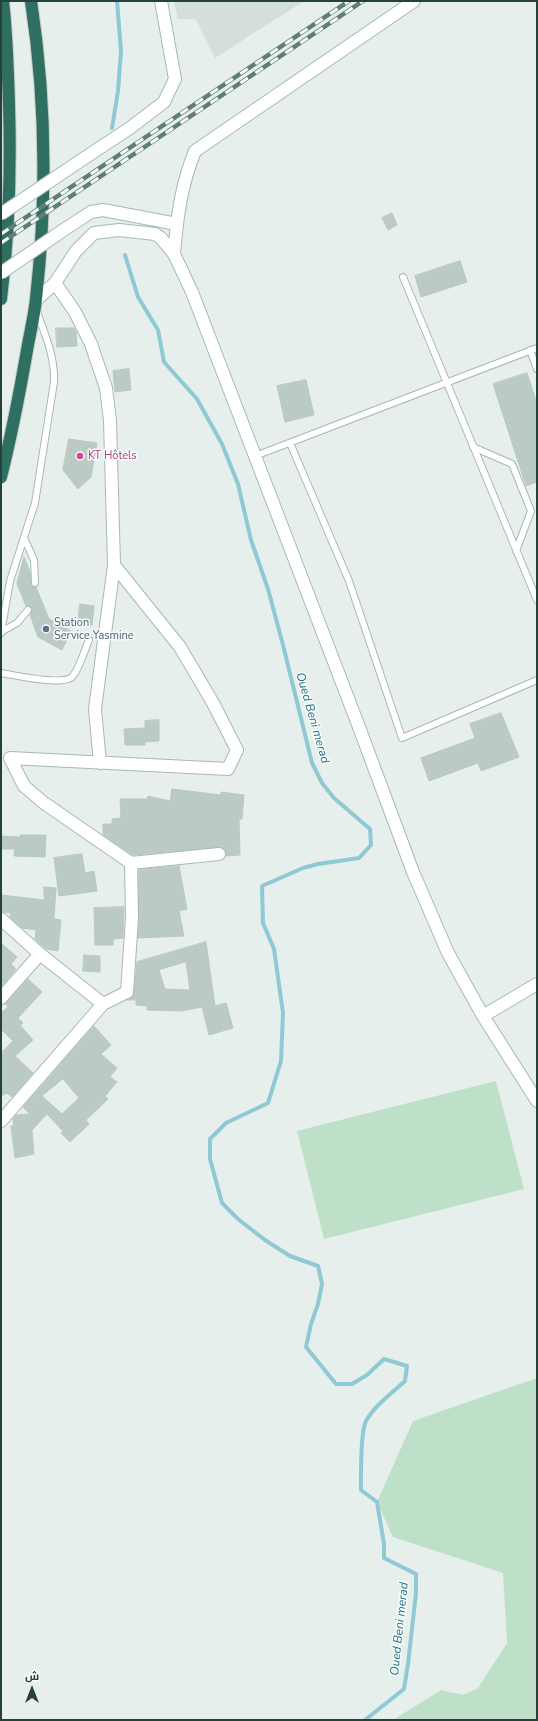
<!DOCTYPE html>
<meta charset="utf-8">
<style>
body{margin:0}
#map{position:relative;width:538px;height:1721px;overflow:hidden;background:#e6efeb;font-family:"Nunito Sans",Cairo,sans-serif}
canvas{display:block}
.frame{position:absolute;inset:0;border:2px solid #24423a;pointer-events:none}
.north{position:absolute;left:12px;top:1669px;width:40px;height:40px;-webkit-text-stroke:3px #f7fbf9;paint-order:stroke;rotate:0deg;font-size:11px;font-weight:700;line-height:16px;text-align:center;color:#24423a}
.north::after{content:'';display:block;margin:auto;width:14px;height:18px;background:#24423a;clip-path:polygon(50% 0,100% 100%,50% 72%,0 100%)}
</style>
<div id="map">
<canvas width="538" height="1721"></canvas>
<div class="frame"></div>
<div class="north">ش</div>
</div>
<script>
const ctx = document.querySelector('canvas').getContext('2d');
ctx.lineJoin = 'round';
function paint(path, color) { ctx.fillStyle = color; ctx.fill(path, 'evenodd'); }
function trace(path, color, width, dash) { ctx.strokeStyle = color; ctx.lineWidth = width; ctx.lineCap = dash ? 'butt' : 'round'; ctx.setLineDash(dash || []); ctx.stroke(path); }
function drawText(font, color, halo, rows, align = 'center') {
  ctx.font = font + ' "Nunito Sans",sans-serif'; ctx.lineWidth = 3; ctx.setLineDash([]); ctx.textBaseline = 'middle'; ctx.strokeStyle = halo; ctx.fillStyle = color; for (const [text, x, y, turn = 0] of rows) {
    ctx.save(); ctx.translate(x, y); ctx.rotate((+turn || 0) * Math.PI / 180); ctx.textAlign = isNaN(turn) ? turn : align; if (halo) ctx.strokeText(text, 0, 0); ctx.fillText(text, 0, 0); ctx.restore();
  }
}
paint(new Path2D(`
 M174,1h130l-89,57 -19,-39h-18z`), '#d4dfda');
paint(new Path2D(`
 M496,1081l28,108 -200,50 -27,-108z
 M537,1378v342h-144l48,-30 22,5 15,-7 29,-45 -4,-70 -110,-36 -16,-35 36,-81z`), '#bfe0c8');
trace(new Path2D(`
 M112,128l6,-37 3,-40 -4,-50
 M125,255l13,42 20,33 6,32 33,37 25,45 16,40 13,56 17,49 15,56 29,118 10,20 12,15 36,31 1,16 -12,13 -41,6 -15,4 -41,18 1,37 11,26 9,64 -2,48 -13,42 -42,20 -16,16v20l12,44 16,16 27,21 25,16 28,10 4,18 -4,20 -7,20 -5,23 30,37h16l15,-9 17,-16 23,7 -2,15c-13,12 -30,24 -39,40 -6,12 -5,55 -5,69l16,12 7,42v14l32,16v19l-8,71 -4,25 -39,31`), '#8ec9d4', 4);
const building = new Path2D(`
 M392,213l5,12 -9,5 -6,-12z
 M460,261l7,21 -46,15 -6,-21z
 M56,328h18l2,3 1,15 -20,1z
 M129,369l2,21 -16,2 -2,-21z
 M527,373l10,31v78l-11,4 -33,-102z
 M306,380l8,35 -29,7 -8,-36z
 M69,439l28,4 -6,34 -13,12 -15,-19z
 M24,557l6,15 1,13 5,2 13,32 22,12 -9,19 -24,-13 -8,-22 2,-4v-3l-3,-2h-3l-9,-22z
 M80,604l14,2 -2,19 -14,-1z
 M501,713l18,44 -38,14 -3,-8 -49,18 -8,-23 54,-20 -5,-14z
 M159,720v21l-14,1v3h-20l-1,-16 21,-1v-7z
 M172,789l49,6v-3l23,3 -2,24h-3l1,36 -14,1 -1,-7 -7,-2 -85,8 -30,-20v-11h9v-5l9,-1 -1,-19h27l1,-3 22,5z
 M21,835h25l-1,22 -31,-1 1,-7h-14v-13l19,1z
 M82,854l3,19 9,-2 3,20 -38,5 -5,-38z
 M179,866l8,43 -8,2 5,25 -46,2 1,-68z
 M44,887l12,1 -2,31 7,1 -3,31 -12,-2 -11,-10 1,-9 -14,-2 -12,-11 1,-4 -10,-1v-17l43,5z
 M124,907l-1,31 -10,1v6h-18l-1,-37z
 M206,942l9,64 11,-3 7,25 -24,7 -7,-28 -21,4 -34,-1v-4l-11,-1v-5h-9l6,-4 1,-3 3,-31zM186,962l4,28 -25,-1 -6,-19z
 M1,943l16,14 -6,7 5,5 -15,18z
 M84,955l16,1v16l-17,-1z
 M28,979l14,13 -24,26 5,5 -3,2 13,15 -18,16 18,17 -21,24 -5,-4 -6,3v-43l12,-12 -12,-12v-16l7,-6 -3,-3z
 M94,1026l17,19 -10,9 16,14 -7,9 7,5 -12,14 3,3 -22,21 3,4 -19,18 -9,-9 2,-2 -16,-17 -15,16 2,24 -19,4 -4,-32h3l-1,-7 3,-4 14,-1 -7,-7zM63,1079l16,19 -17,16 -20,-18z`);
paint(building, '#bbcac4');
trace(building, '#b8c9c2', 1);
const lane = new Path2D(`
 M403,277l134,323
 M530,350l7,19
 M290,443l59,138 53,157 135,-58
 M473,447l39,17 19,47 -15,40
 M255,456l282,-108
 M24,538l10,22 1,23
 M1,632l16,-9 11,-13
 M1,633l9,-52 25,-78 19,-121c1,-25 -9,-48 -17,-70
 M1,673c14,2 61,13 71,4 7,-7 13,-28 17,-37`);
const street = new Path2D(`
 M92,153l38,-25 34,-26 11,-23 -14,-78
 M65,229l26,-17 12,-2 74,14
 M174,254c3,-36 7,-69 21,-103l219,-150
 M55,283l20,29 16,32 15,44 4,32 4,145 -19,144 5,54
 M36,300l19,-17 21,-32 18,-18 25,-3 36,4 6,4 13,16 18,38 167,435 54,145 35,81 35,63 54,85
 M114,565l66,82 33,56 24,47 -9,19 -218,-11 14,28 20,17 87,60 88,-9
 M1,919l39,35 63,50
 M1,998l39,-44
 M483,1016l54,-32
 M1,1121l102,-117 24,-12 5,-74 -1,-55`);
const highway = new Path2D(`
 M1,299c8,-65 10,-129 8,-194 -1,-35 -2,-69 -6,-104
 M1,477c10,-40 18,-81 25,-121 3,-19 8,-38 10,-57 11,-99 10,-200 -5,-298`);
trace(lane, '#a8b8b2', 8);
trace(street, '#a8b8b2', 14);
trace(highway, '#c2cac8', 14);
trace(lane, '#fff', 6);
trace(street, '#fff', 12);
trace(highway, '#2f6f62', 12);
const rail = new Path2D(`
 M1,234l348,-233
 M1,243l362,-242`);
trace(rail, '#5f7d75', 4.5);
trace(rail, '#f7fbf9', 3, [9]);
const streetBridge = new Path2D(`
 M1,214l91,-61
 M1,273l64,-44`);
trace(streetBridge, '#a8b8b2', 14, []);
trace(streetBridge, '#fff', 12);
for (const [x, y, r, color] of [
 [80,456,4,"#d1479c"],
 [46,629,4,"#5c6f8a"]
]) { const dot = new Path2D(); dot.arc(x, y, r, 0, 2 * Math.PI); ctx.fillStyle = color; ctx.fill(dot); trace(dot, '#f7fbf9', 1.5); }
drawText('11px', '#b23c85', '#f7fbf9', [
 ["KT Hôtels",88,456]
], 'left');
drawText('11px', '#4e5e75', '#f7fbf9', [
 ["Station",54,623],
 ["Service Yasmine",54,636]
], 'left');
drawText('italic 12px', '#1c6f80', '#f7fbf9', [
 ["Oued Beni merad",312,718,74],
 ["Oued Beni merad",400,1629,-84]
]);
</script>
